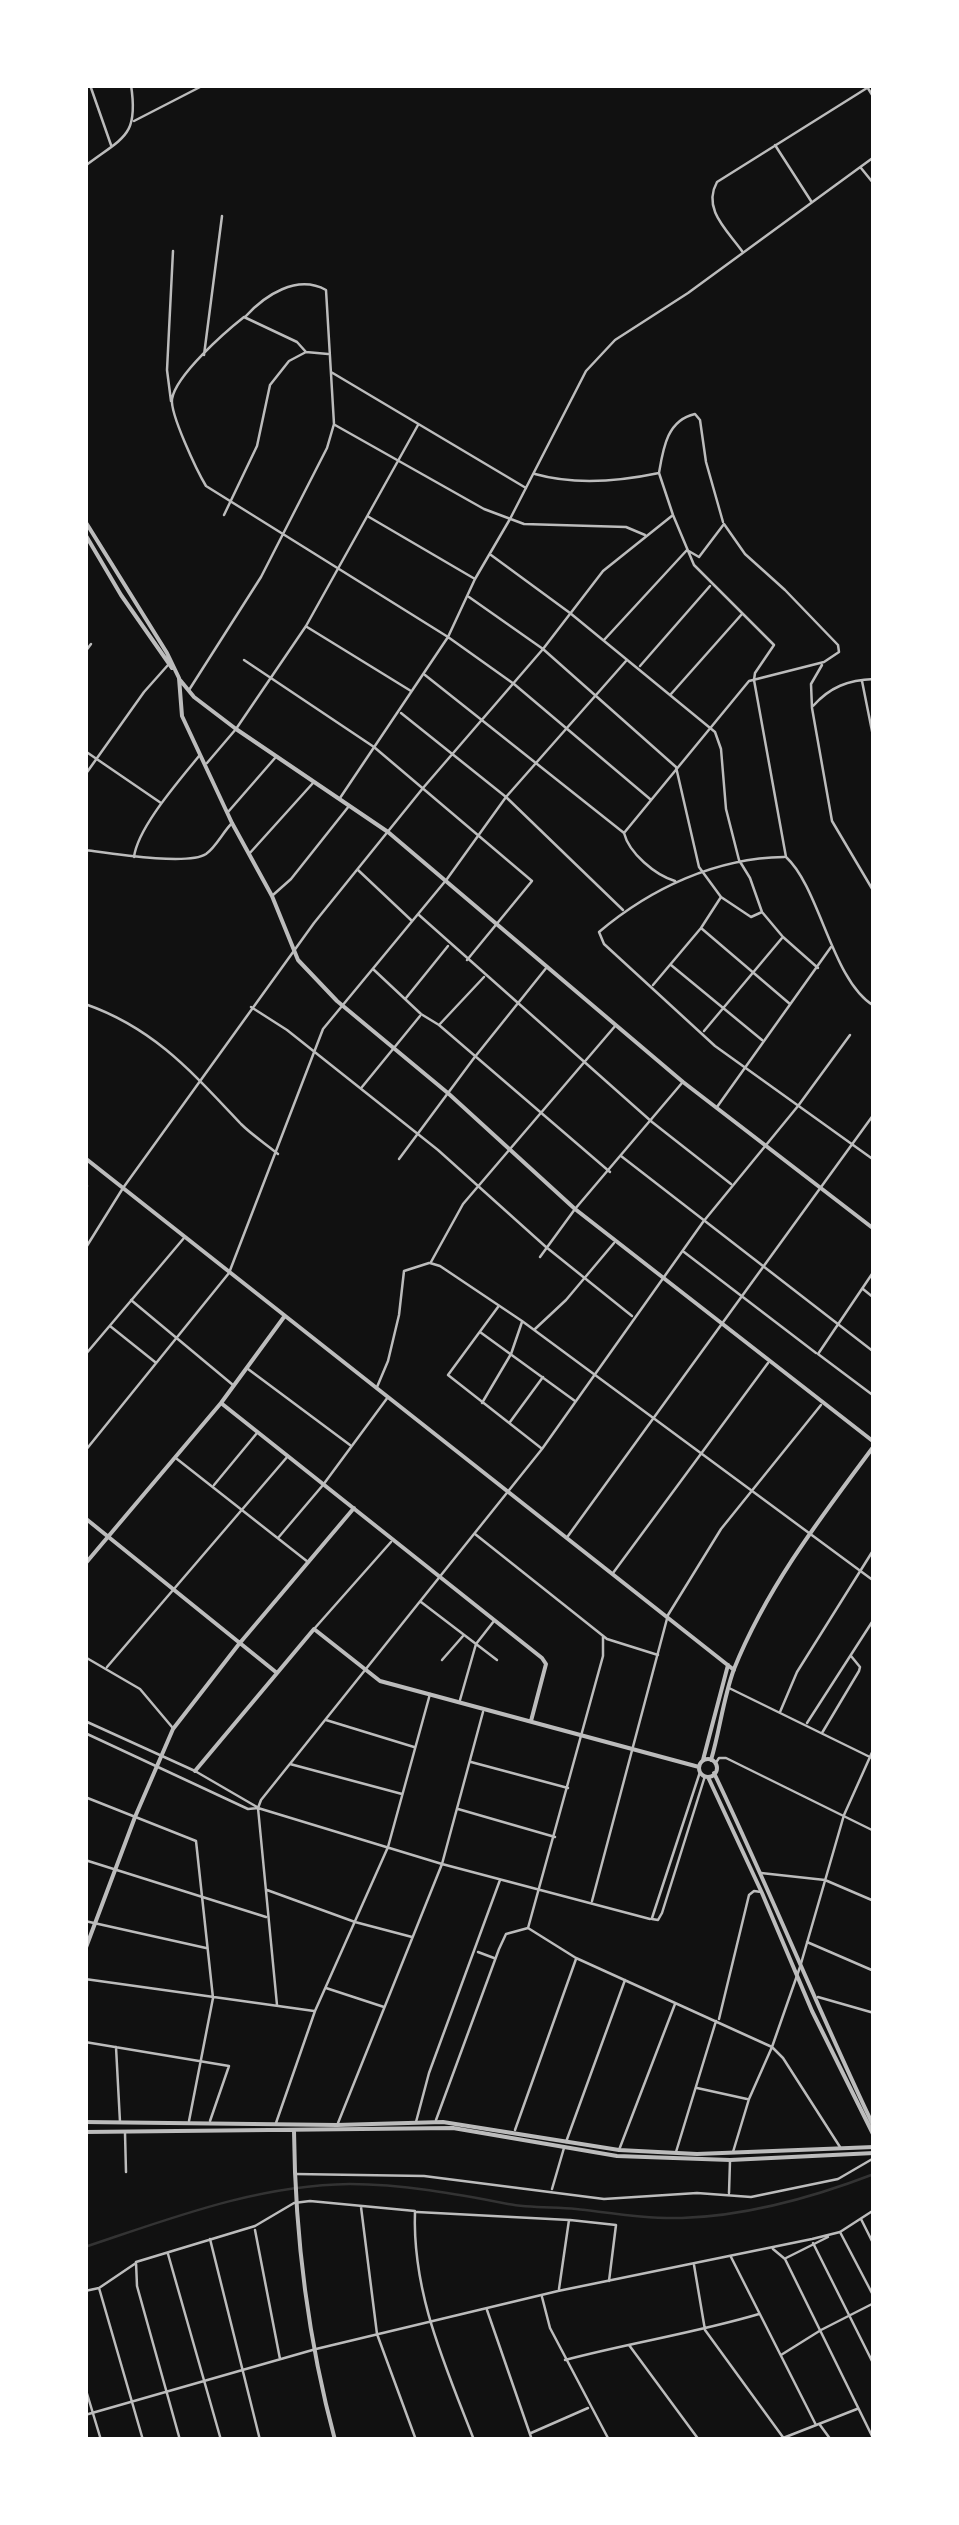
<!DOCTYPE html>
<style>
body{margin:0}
#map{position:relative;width:959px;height:2525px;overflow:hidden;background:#111;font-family:Jost,sans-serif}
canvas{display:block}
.frame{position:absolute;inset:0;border:88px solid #fff;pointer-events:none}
</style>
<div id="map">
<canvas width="959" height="2525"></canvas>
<div class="frame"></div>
</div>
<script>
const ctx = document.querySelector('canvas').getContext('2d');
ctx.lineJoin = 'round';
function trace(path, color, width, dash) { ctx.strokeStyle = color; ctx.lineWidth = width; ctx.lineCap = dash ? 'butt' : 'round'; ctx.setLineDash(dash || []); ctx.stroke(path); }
trace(new Path2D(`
 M85,2247c87,-29 172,-62 265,-63 52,0 107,10 158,20 22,4 46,3 68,5 35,4 71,10 106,9 64,-2 132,-21 192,-44`), '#333', 2.5);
trace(new Path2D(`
 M90,85l21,60
 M866,85l8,13
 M134,121l70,-36
 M775,145l36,56
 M85,166c38,-29 54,-29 46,-81
 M861,168l13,16
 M742,251c-15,-21 -40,-42 -25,-69l150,-94
 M306,352l-9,-10 -53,-25c-19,15 -68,58 -72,82 -2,15 25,72 34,87l242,151 66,47 136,115
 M204,355l18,-139
 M331,372l195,116
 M171,401l-4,-31 6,-119
 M335,425l149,84 40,15 102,3 19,8
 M659,473c4,-24 8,-53 36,-59l5,6 6,42 17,60
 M535,474c39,11 86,7 124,-1l14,42 21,50 80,80 -19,28 -1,7 32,177c34,31 46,124 88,149
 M224,515l33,-69 13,-61 19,-24 17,-9 22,2
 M369,517l106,62
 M491,555l79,58 145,119 6,17 5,60 13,51 11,18 12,34 21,25 35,31
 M469,597l74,52 133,118 23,100 22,30 30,20 11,-5
 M307,627l104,64
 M604,640l83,-90 12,7 25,-33 21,30 40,36 53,55 1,7 -15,10 -75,19 -125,152
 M85,652l6,-8
 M244,660l130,87 158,134 -65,79
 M822,665l-11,19 1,24 20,113 42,71
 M640,666l70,-80
 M425,675l199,158c5,20 31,42 51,48
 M862,681l12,60
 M189,690l72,-113 66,-129 7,-24 -8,-134c-29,-16 -61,5 -81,27
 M671,694l71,-80
 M813,706c17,-19 35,-26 61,-27
 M401,713l105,84 117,113
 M85,751l76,52
 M207,763l29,-34 70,-103 112,-201
 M85,775l59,-83 24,-27
 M340,798l108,-161 27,-58 35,-60 76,-148 29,-31 73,-47 186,-136
 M228,812l47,-54
 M85,850c23,3 103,16 121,4 10,-7 17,-22 26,-31
 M249,854l64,-71
 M134,857c4,-30 45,-76 65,-101
 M784,857c-68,1 -133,31 -185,75l5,12 111,102 159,114
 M358,870l53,50
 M273,895l18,-16 58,-73
 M419,915l233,207 79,62
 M701,928l89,76
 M671,965l91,75
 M373,969l48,45 18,11 171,147
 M653,985l48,-57 20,-31
 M406,998l42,-52
 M85,1004c69,24 107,68 156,120 11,11 25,20 37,30
 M251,1007l36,23 151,120 108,97 86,69
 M439,1025l45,-48
 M704,1031l78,-93
 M362,1087l58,-71
 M717,1107l114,-160
 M621,1156l253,196
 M399,1159l75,-101 73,-91
 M85,1189l2,-3
 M85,1249l38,-61 191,-265 109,-135 120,-139 60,-78 70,-56
 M684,1252l132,101
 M540,1257l35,-48 107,-126
 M431,1262l32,-58 153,-179
 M430,1263l10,3 82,55 352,260
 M874,1271l-56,83 56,42
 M863,1289l11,9
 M131,1300l102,85
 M498,1307l-50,68 93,73
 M110,1326l45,36
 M535,1329l31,-29 48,-57
 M480,1332l95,69
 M85,1355l99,-117
 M248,1369l102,76
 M377,1387l11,-26 11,-46 5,-44 25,-8
 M482,1403l29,-49 11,-32
 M510,1422l33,-45
 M85,1451l144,-178 94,-244 124,-150 59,-82 120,-136
 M177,1459l131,103
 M214,1485l43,-52
 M475,1534l132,105 51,16
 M568,1536l306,-422
 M278,1538l45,-53 65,-88
 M613,1573l155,-210
 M421,1602l76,58
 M314,1629l77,-87
 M85,1657l55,32 32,38
 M442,1660l21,-24
 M107,1667l181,-211
 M729,1688l145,71
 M460,1700l16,-56 18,-23
 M780,1712l17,-40 77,-123
 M326,1720l88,27
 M85,1721l110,50 62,36
 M807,1723l67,-104
 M85,1733l163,76 10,-1 184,56 208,55
 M822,1733l37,-62 1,-4 -9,-11
 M471,1762l97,26
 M290,1764l112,30
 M715,1764l4,-6h7l148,73
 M85,1797l111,44 17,157 -24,123
 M458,1809l97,28
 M85,1860l181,57
 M761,1873l64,7 49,21
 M267,1890l88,32 57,15
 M592,1901l76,-286 53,-86 100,-124
 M652,1918l48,-146
 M652,1919l6,1 4,-7 43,-137
 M85,1921l121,27
 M528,1928l75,-272v-20
 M807,1942l67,29
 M478,1952l16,6
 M85,1979l229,32
 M326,1988l58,19
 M818,1997l56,16
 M277,2005l-19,-197 3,-8 281,-351 161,-227 95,-116 52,-71
 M719,2019l30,-124 5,-4 7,1
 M85,2042l144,24 -19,55
 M116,2047l4,75
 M697,2088l50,11
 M436,2120l63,-171 7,-15 22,-6 48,30 196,89 11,11 57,89
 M416,2122l13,-49 71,-193
 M276,2123l39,-112 73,-164 42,-153
 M338,2123l104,-259 41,-152
 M515,2130l61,-171
 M125,2133l1,39
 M566,2142l59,-162
 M619,2150l56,-146
 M676,2152l40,-131
 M733,2152l16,-53 23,-52 28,-80 44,-152 30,-67
 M295,2174l129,2 180,23 93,-6 54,4 87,-18 36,-21
 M552,2189l12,-41
 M729,2193l1,-32
 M361,2207l16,127 39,106
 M417,2212l152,8 -10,69
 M861,2219l13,26
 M570,2220l46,5 -7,56
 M255,2230l25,129
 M840,2232l34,65
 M210,2239l50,201
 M813,2243l61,122
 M773,2249l12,10 89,181
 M168,2254l53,186
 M731,2257l85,168
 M786,2258l42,-21
 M694,2265l11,65 80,110
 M99,2288l44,152
 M85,2291l14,-3 37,-25
 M542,2297l8,31 59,112
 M487,2310l45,130
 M629,2345l70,95
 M781,2355l40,-25 53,-27
 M565,2360c64,-17 130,-27 194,-46
 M85,2387l16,53
 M85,2415l231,-66 242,-58 254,-52 28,-7 34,-22
 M820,2425l11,15
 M531,2433l57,-25
 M180,2440l-43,-154 -1,-24 119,-36 39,-23 16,-2 105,10c-3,82 30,154 59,229
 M778,2440l79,-31`), '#bcbcbc', 2.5);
trace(new Path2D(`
 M85,521l82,132 12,25 3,38 50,107 40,73 26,64 39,41 112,93 126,115 299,233
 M85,534l36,61 51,73
 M180,680l14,17 42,32 152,103 295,250 191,147
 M85,1158l649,512
 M221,1403l321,255 4,6 -15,57
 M85,1518l192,155
 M85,1564l136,-161 63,-86
 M699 1768a9 9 0 1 1 18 0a9 9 0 1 1-18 0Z
 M703,1760l25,-95
 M711,1760c9,-30 12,-61 23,-91 33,-82 87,-152 140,-223
 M195,1771l119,-142 66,52 319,86
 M714,1773c56,117 104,237 160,354
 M708,1777l54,116 50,118 62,125
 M85,1950l50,-133 38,-88 66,-85 115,-136
 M85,2122l252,3 106,-3 176,28 78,4 177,-7
 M294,2131c1,103 14,209 41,309
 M85,2132l368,-4 164,28 113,4 144,-7`), '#bcbcbc', 4);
</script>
